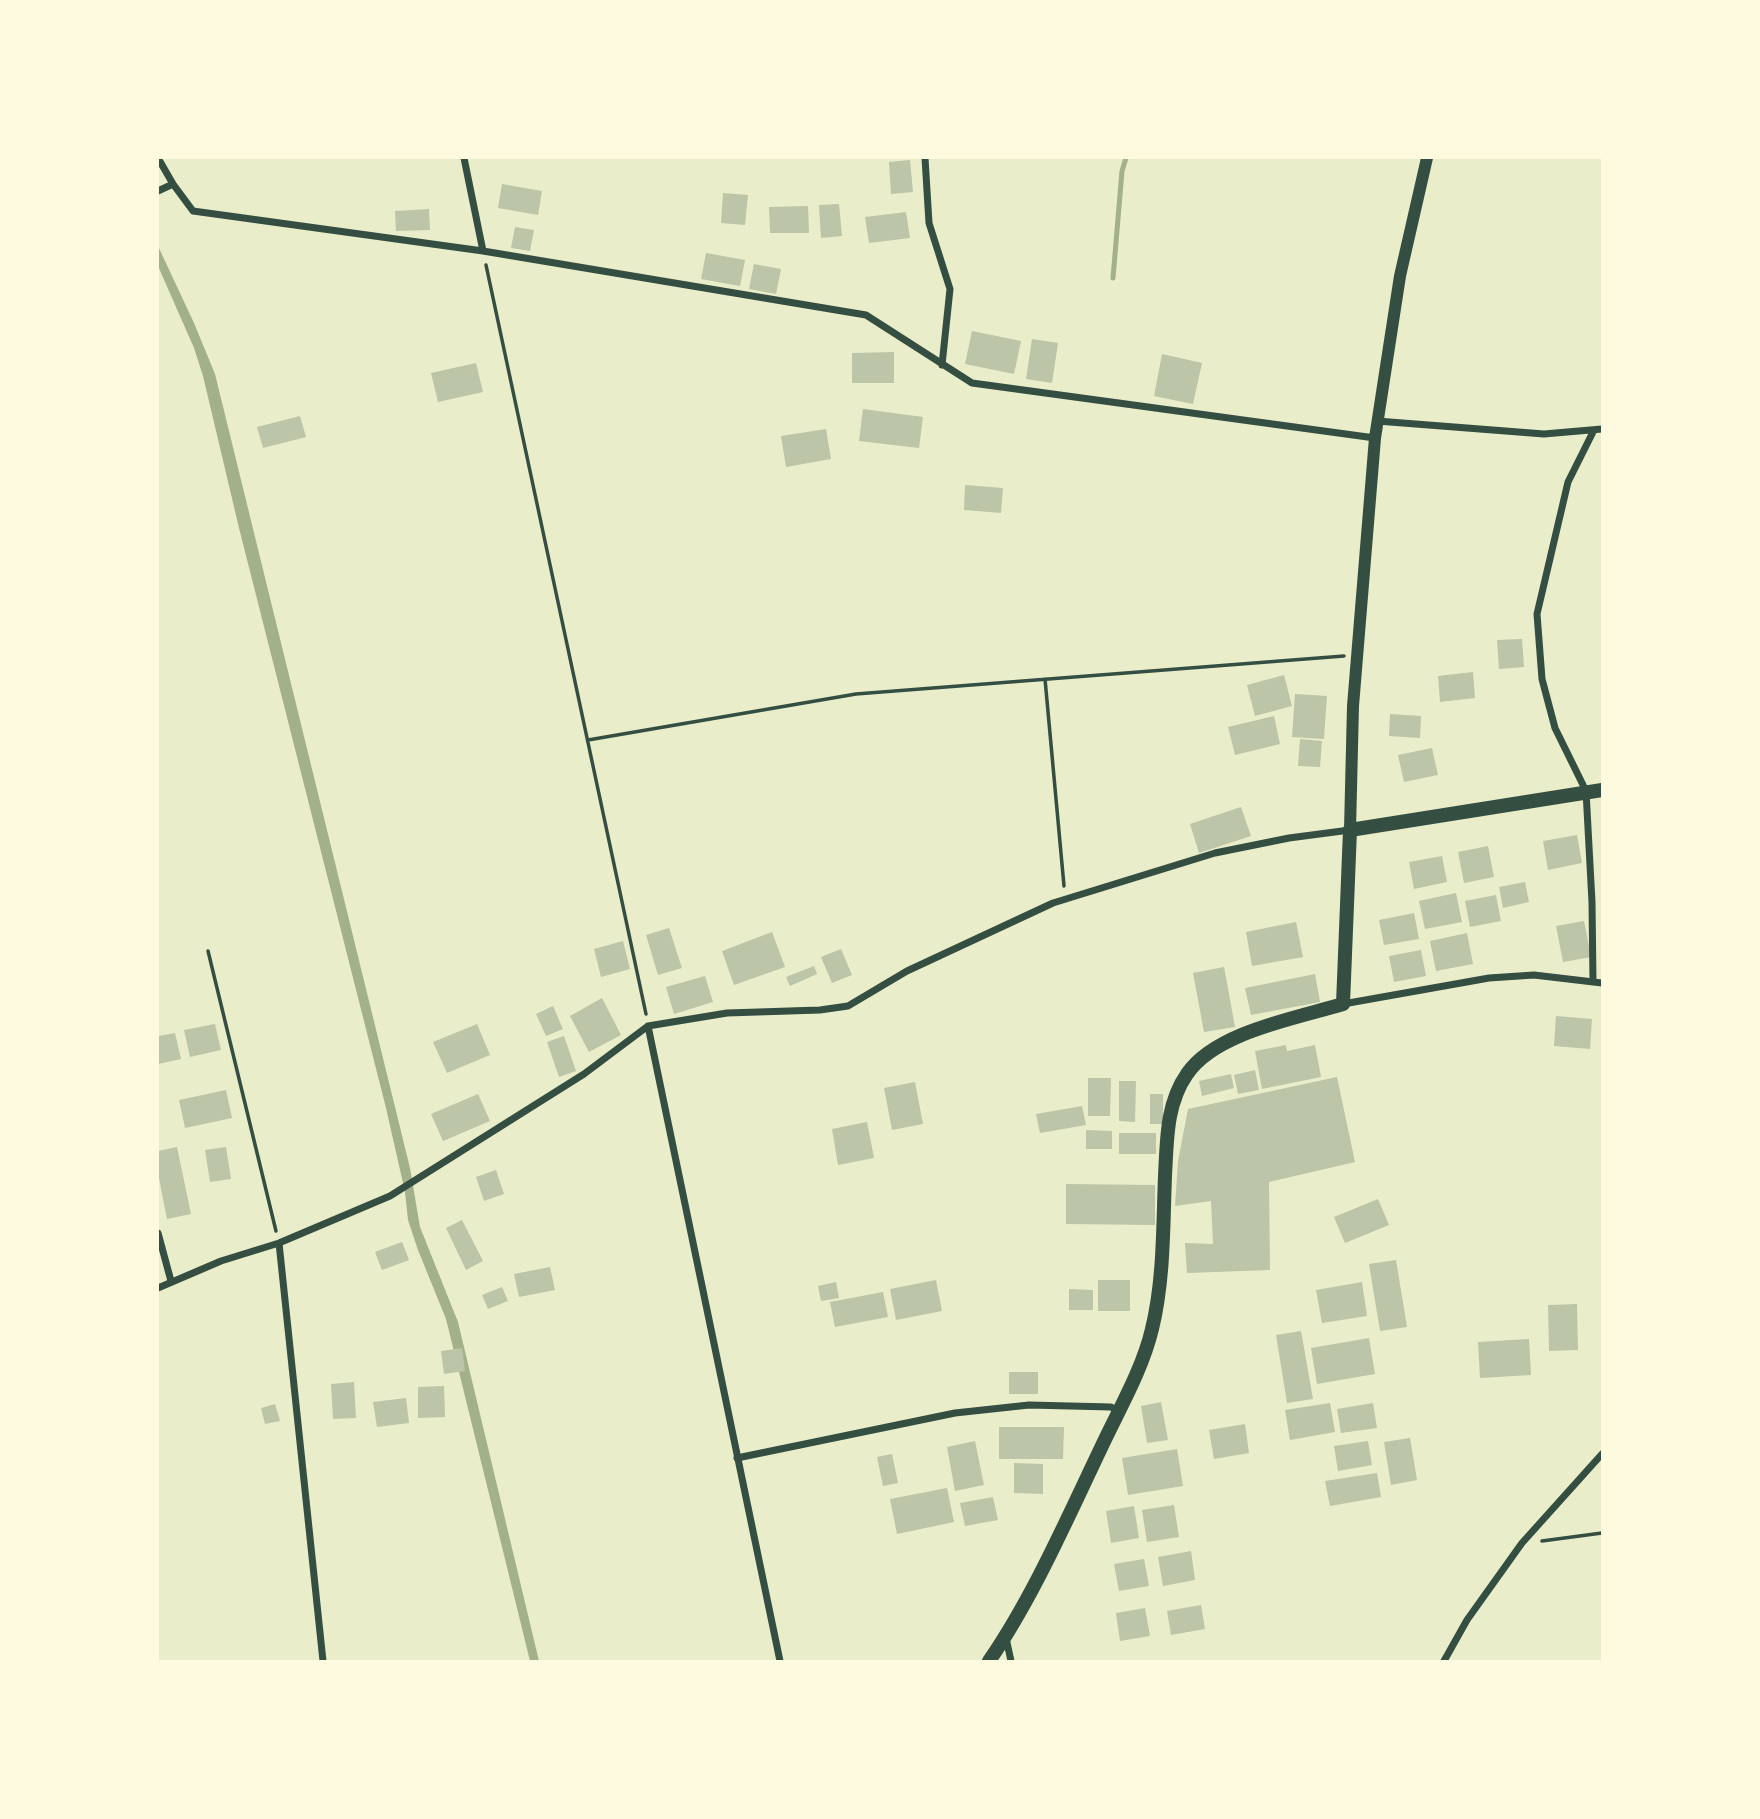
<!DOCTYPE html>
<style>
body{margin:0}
#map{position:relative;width:1760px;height:1819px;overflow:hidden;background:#e9edc9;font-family:Poppins,sans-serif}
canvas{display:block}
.frame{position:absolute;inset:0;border:159px solid #fefae0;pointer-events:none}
</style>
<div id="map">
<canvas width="1760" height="1819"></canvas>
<div class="frame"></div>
</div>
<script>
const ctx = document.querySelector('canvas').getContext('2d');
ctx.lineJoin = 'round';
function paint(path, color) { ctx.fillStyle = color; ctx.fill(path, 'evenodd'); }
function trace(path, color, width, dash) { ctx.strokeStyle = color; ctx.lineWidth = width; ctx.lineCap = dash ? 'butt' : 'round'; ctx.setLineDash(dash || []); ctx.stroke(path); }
paint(new Path2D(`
 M158,246l36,77 21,51 195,794 10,59 38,95 81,339h-9l-84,-342 -28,-69 -10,-30 -3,-28 -19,-84 -147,-580 -36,-152 -9,-28 -36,-82z`), '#a3b18a');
trace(new Path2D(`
 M1113,278l9,-107 4,-13`), '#a3b18a', 5);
paint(new Path2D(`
 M910,160l3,32 -22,2 -2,-32z
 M502,184l40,7 -4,24 -40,-7z
 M723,193l25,2 -3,30 -24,-2z
 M839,204l3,32 -21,2 -2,-33z
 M808,206l1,27h-39l-1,-26z
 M429,209l1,21 -34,1 -1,-20z
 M906,212l4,26 -41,5 -4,-26z
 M515,227l19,3 -4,21 -19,-3z
 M706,253l39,7 -5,26 -39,-7z
 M754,264l27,5 -5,25 -27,-5z
 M972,331l49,10 -7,33 -49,-10z
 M1032,339l26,4 -6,40 -26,-4z
 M894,352v31h-42v-30z
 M1162,354l40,9 -9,41 -39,-8z
 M476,363l7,29 -45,10 -7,-29z
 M863,409l60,8 -4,31 -60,-7z
 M300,416l6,21 -43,11 -6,-21z
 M826,429l5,30 -45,8 -5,-31z
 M965,485l38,3 -2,25 -37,-3z
 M1522,639l2,28 -25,2 -2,-29z
 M1473,672l2,26 -35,4 -2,-26z
 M1284,675l8,31 -37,10 -8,-31z
 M1295,694l32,2 -3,43 -32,-2z
 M1390,714l31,2 -1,22 -31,-2z
 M1274,716l6,28 -45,11 -7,-28z
 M1300,739l22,2 -2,26 -22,-1z
 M1432,748l6,27 -34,7 -6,-27z
 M1241,807l10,29 -52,17 -9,-29z
 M1577,835l5,28 -34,7 -5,-29z
 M1488,846l6,31 -30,6 -6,-31z
 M1442,856l5,26 -33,7 -5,-27z
 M1525,882l4,20 -26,6 -4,-21z
 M1456,893l6,29 -37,7 -6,-28z
 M1496,895l5,26 -31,6 -5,-26z
 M1414,913l5,26 -35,6 -5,-25z
 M1584,921l7,36 -28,5 -7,-36z
 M1296,922l7,35 -51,9 -6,-34z
 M669,928l13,40 -24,7 -12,-40z
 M772,932l13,35 -51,18 -12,-34z
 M1467,933l6,31 -37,7 -6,-30z
 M623,941l7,28 -29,8 -7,-28z
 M841,949l11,26 -20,8 -11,-26z
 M1421,950l5,26 -32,6 -5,-26z
 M814,966l3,8 -27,12 -4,-9z
 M1224,967l11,60 -31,5 -11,-59z
 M1315,974l5,28 -69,13 -6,-27z
 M705,976l8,26 -39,12 -8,-27z
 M602,998l19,37 -32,17 -19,-36z
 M553,1006l10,23 -17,7 -10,-22z
 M1556,1016l36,3 -2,30 -36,-3z
 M215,1024l6,26 -31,7 -6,-27z
 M477,1024l13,31 -43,18 -14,-31z
 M175,1033l6,26 -23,5v-28z
 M564,1036l12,35 -17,6 -12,-35z
 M1286,1045l1,6 28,-6 6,32 -59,12 -7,-38z
 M1255,1070l4,20 -21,4 -4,-19z
 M1231,1074l3,14 -32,8 -3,-15z
 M1337,1077l18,85 -86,20 1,88 -83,3 -2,-30 28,1 -2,-43 -36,5 3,-45 10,-52z
 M1088,1078h23l-1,38h-22z
 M1119,1081h17l-1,41 -16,-1z
 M915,1082l8,42 -31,6 -8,-42z
 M226,1090l6,28 -47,10 -6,-28z
 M478,1094l12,27 -47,20 -12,-27z
 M1150,1094h13v30h-13z
 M1082,1106l4,19 -46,8 -4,-19z
 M867,1122l7,36 -36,7 -6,-36z
 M1086,1130l26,1v18h-26z
 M1119,1133h37v21h-37z
 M177,1147l14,67 -24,5 -9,-46v-22z
 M226,1147l5,32 -21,3 -5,-32z
 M496,1170l8,24 -20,7 -8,-24z
 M1066,1184l89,1v40l-89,-1z
 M1378,1199l11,26 -44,18 -11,-26z
 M462,1220l21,41 -17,9 -20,-42z
 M402,1242l7,18 -27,10 -7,-18z
 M1396,1260l11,67 -27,4 -11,-67z
 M550,1267l5,23 -36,7 -5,-23z
 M936,1280l6,31 -46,9 -6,-31z
 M1098,1280h32v31h-32z
 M836,1282l3,16 -18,3 -3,-15z
 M1362,1282l5,34 -45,7 -6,-33z
 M502,1287l6,14 -20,8 -6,-14z
 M1069,1289l24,1v20h-24z
 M883,1292l5,25 -53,10 -5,-25z
 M1577,1304l1,46 -29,1 -1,-46z
 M1301,1331l12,68 -26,4 -11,-68z
 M1369,1338l6,36 -58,10 -6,-36z
 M1529,1339l2,36 -51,3 -2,-36z
 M462,1348l3,23 -21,3 -3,-23z
 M1009,1372h29v22h-29z
 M354,1382l2,36 -23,1 -2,-35z
 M444,1386l1,31 -27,1v-31z
 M406,1398l3,25 -32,4 -4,-25z
 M1161,1402l7,38 -21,3 -6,-37z
 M1330,1403l5,29 -45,8 -5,-30z
 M1373,1403l4,25 -36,5 -4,-24z
 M275,1404l5,17 -15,3 -4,-16z
 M1245,1424l4,29 -35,6 -5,-29z
 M999,1427h65l-1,32h-64z
 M1410,1438l7,42 -26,5 -7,-43z
 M975,1441l9,44 -29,6 -8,-44z
 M1368,1441l4,24 -34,6 -4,-25z
 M1177,1449l6,37 -55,9 -6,-37z
 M892,1454l6,29 -15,3 -6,-29z
 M1014,1463l29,1v30l-29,-1z
 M1377,1473l4,24 -51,9 -5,-25z
 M947,1488l7,34 -57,12 -7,-35z
 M993,1497l5,23 -33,6 -5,-23z
 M1174,1505l5,32 -32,5 -5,-32z
 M1134,1506l5,32 -28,5 -5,-32z
 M1191,1551l4,29 -32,6 -5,-29z
 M1144,1559l5,27 -30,5 -5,-27z
 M1201,1605l4,24 -34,6 -4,-24z
 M1145,1608l5,28 -30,5 -4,-28z`), '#bcc5a7');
trace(new Path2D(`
 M486,265l160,749
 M1045,679l19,207
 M588,740l268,-46 488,-38
 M208,951l68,280
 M1542,1541l60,-8`), '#344e41', 3.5);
trace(new Path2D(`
 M158,158l15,26 20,27 290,40 383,64 106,68 403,55
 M464,158l19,93
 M925,158l4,65 21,66 -8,76
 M158,191l15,-7
 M1377,421l167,13 58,-5
 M1593,982l-1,-80 -6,-111 -31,-63 -13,-49 -5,-65 31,-132 26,-52
 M1343,1004l146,-26 45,-3 68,8
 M648,1026l132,635
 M158,1233l13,48
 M279,1243l44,418
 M158,1288l63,-27 58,-18 111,-47 194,-122 64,-48 79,-13 93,-3 28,-4 59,-35 146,-68 162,-50 74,-15 61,-8
 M737,1458l218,-45 74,-8 82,2 7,4
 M1006,1638l5,23
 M1444,1661l23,-41 55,-77 80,-89`), '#344e41', 7);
trace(new Path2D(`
 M1350,830l3,-124 22,-268 25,-162 27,-118`), '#344e41', 12);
trace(new Path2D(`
 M989,1661c43,-62 78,-142 111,-211 18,-39 42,-79 52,-121 12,-49 11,-103 13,-153 2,-35 1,-72 22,-102 28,-42 110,-56 156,-70l7,-174 252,-40`), '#344e41', 14);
</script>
